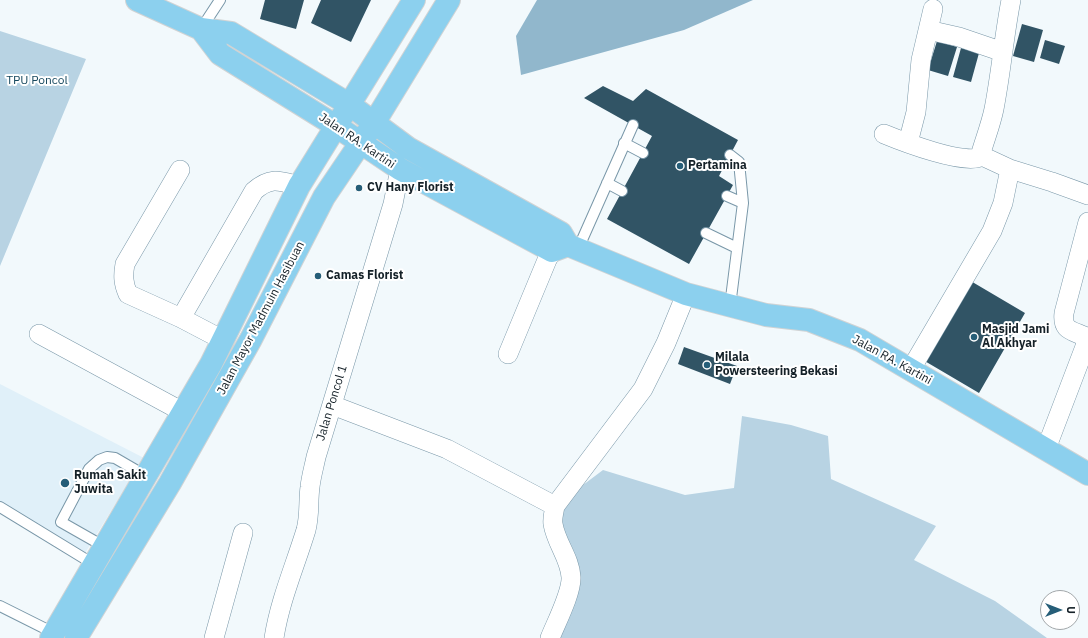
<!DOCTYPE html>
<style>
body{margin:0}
#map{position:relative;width:1088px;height:638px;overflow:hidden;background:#f2f9fc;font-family:"IBM Plex Sans",sans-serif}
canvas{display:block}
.north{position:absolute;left:1040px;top:590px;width:40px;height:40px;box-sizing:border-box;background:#fff;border:1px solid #a1a6a9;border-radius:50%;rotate:90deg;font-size:11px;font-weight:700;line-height:16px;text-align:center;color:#152128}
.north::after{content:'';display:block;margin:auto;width:14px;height:18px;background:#265e78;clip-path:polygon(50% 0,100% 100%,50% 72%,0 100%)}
</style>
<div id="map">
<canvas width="1088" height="638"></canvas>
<div class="north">U</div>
</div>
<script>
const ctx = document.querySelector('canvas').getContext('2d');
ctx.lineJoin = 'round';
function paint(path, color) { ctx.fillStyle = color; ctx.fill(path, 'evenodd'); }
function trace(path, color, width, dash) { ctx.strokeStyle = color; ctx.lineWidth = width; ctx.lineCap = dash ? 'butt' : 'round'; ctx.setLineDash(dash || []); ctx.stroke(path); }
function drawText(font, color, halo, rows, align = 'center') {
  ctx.font = font + ' "IBM Plex Sans",sans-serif'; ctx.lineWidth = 4; ctx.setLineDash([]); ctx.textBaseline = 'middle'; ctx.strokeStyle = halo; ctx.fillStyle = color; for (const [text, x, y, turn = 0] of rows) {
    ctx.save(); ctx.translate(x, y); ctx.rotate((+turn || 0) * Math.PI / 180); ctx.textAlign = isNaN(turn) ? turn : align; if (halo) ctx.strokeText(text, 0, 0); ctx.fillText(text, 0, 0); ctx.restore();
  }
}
paint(new Path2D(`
 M0,384l144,74 -62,100 -82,-51z`), '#e0f0f9');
paint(new Path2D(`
 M0,31l86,28 -86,207z
 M742,416l49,9 37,11 3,43 105,47 -22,34 81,41 52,37h-497l19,-47 -14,-85 48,-36 82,25 49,-7z`), '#b8d3e3');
paint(new Path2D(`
 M537,0h216l-69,30 -163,45 -5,-39z`), '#91b7cc');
paint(new Path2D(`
 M265,0h39l-8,29 -36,-10z
 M321,0h50l-20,42 -40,-19z
 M1022,24l21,6 -9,32 -21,-6z
 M1045,40l20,6 -6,18 -19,-6z
 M937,41l20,6 -9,29 -20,-6z
 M961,48l18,5 -8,29 -18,-5z
 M603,86l30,15 13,-12 92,51 -19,36 14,9 -44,79 -82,-45 45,-83 -68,-38z
 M969,280l56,33 -46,80 -56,-33z
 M684,347l53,19 -7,18 -52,-20z`), '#315465');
const lane = new Path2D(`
 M201,29l19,-29
 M624,143l19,10
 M730,155l9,7 4,41 -13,103
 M607,183l15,8
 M727,196l16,7
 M706,233l31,15
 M578,249l55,-124
 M0,507l95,58
 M105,547l-44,-25 28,-53 10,-9 8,-3 8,1 31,18
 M0,606l54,27`);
const street = new Path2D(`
 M1011,0c-7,36 -10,73 -17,109 -3,15 -9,30 -13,44l1,3 28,13 42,13 36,13
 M928,30l31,7 44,15
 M884,134c17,7 84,33 98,22
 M908,143l8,-31 5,-52 12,-51
 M180,170l-55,94c-2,11 -2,19 3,30l53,24 42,22
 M181,318l73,-127c17,-15 26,-10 45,-5
 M39,334l144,78
 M508,354l39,-94 12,-22
 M911,369l81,-138 11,-28 7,-34
 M332,405l115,44 108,57
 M1046,449l40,-105 -2,-8c-14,-6 -22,-6 -20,-23l24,-91
 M214,638l29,-105
 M274,638c6,-38 21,-72 32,-108 4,-15 2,-29 4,-43 1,-10 4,-20 6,-30l77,-253 7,-35
 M550,638c6,-15 22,-46 21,-61 -1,-19 -15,-34 -18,-53 -1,-5 1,-12 2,-18l88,-117 23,-46 20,-49`);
const primary = new Path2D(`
 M137,0l64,29 30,4 119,72 58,43 153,85 7,12 118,49 80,21 43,5 51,20 228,134
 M201,29l19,25 116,72 64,43 152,82 16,-6
 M51,638l160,-274 88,-178 115,-186
 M76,638l94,-155 81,-144 73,-142 50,-74 75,-123`);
trace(lane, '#7997a8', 12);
trace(street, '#7997a8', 20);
trace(primary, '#d0d3d4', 24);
trace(lane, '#fff', 10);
trace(street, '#fff', 19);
trace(primary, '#8cd0ee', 22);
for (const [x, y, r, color] of [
 [680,166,4,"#265e78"],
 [359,188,4,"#265e78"],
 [318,276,4,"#265e78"],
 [974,337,4,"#265e78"],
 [707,365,4,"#265e78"],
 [65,483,5,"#265e78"]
]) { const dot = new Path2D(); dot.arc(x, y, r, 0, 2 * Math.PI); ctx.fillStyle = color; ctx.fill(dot); trace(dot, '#fff', 1.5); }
drawText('12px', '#16485e', '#fff', [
 ["TPU Poncol",37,81]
]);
drawText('12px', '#152128', '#fff', [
 ["Jalan RA. Kartini",357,141,34],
 ["Jalan Mayor Madmuin Hasibuan",261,318,-62],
 ["Jalan RA. Kartini",892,360,29],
 ["Jalan Poncol 1",332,403,-73]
]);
drawText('bold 12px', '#152128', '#fff', [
 ["Pertamina",688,166],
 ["CV Hany Florist",367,188],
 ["Camas Florist",326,276],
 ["Masjid Jami",982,330],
 ["Al Akhyar",982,344],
 ["Milala",715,358],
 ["Powersteering Bekasi",715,372],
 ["Rumah Sakit",74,476],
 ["Juwita",74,490]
], 'left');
</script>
